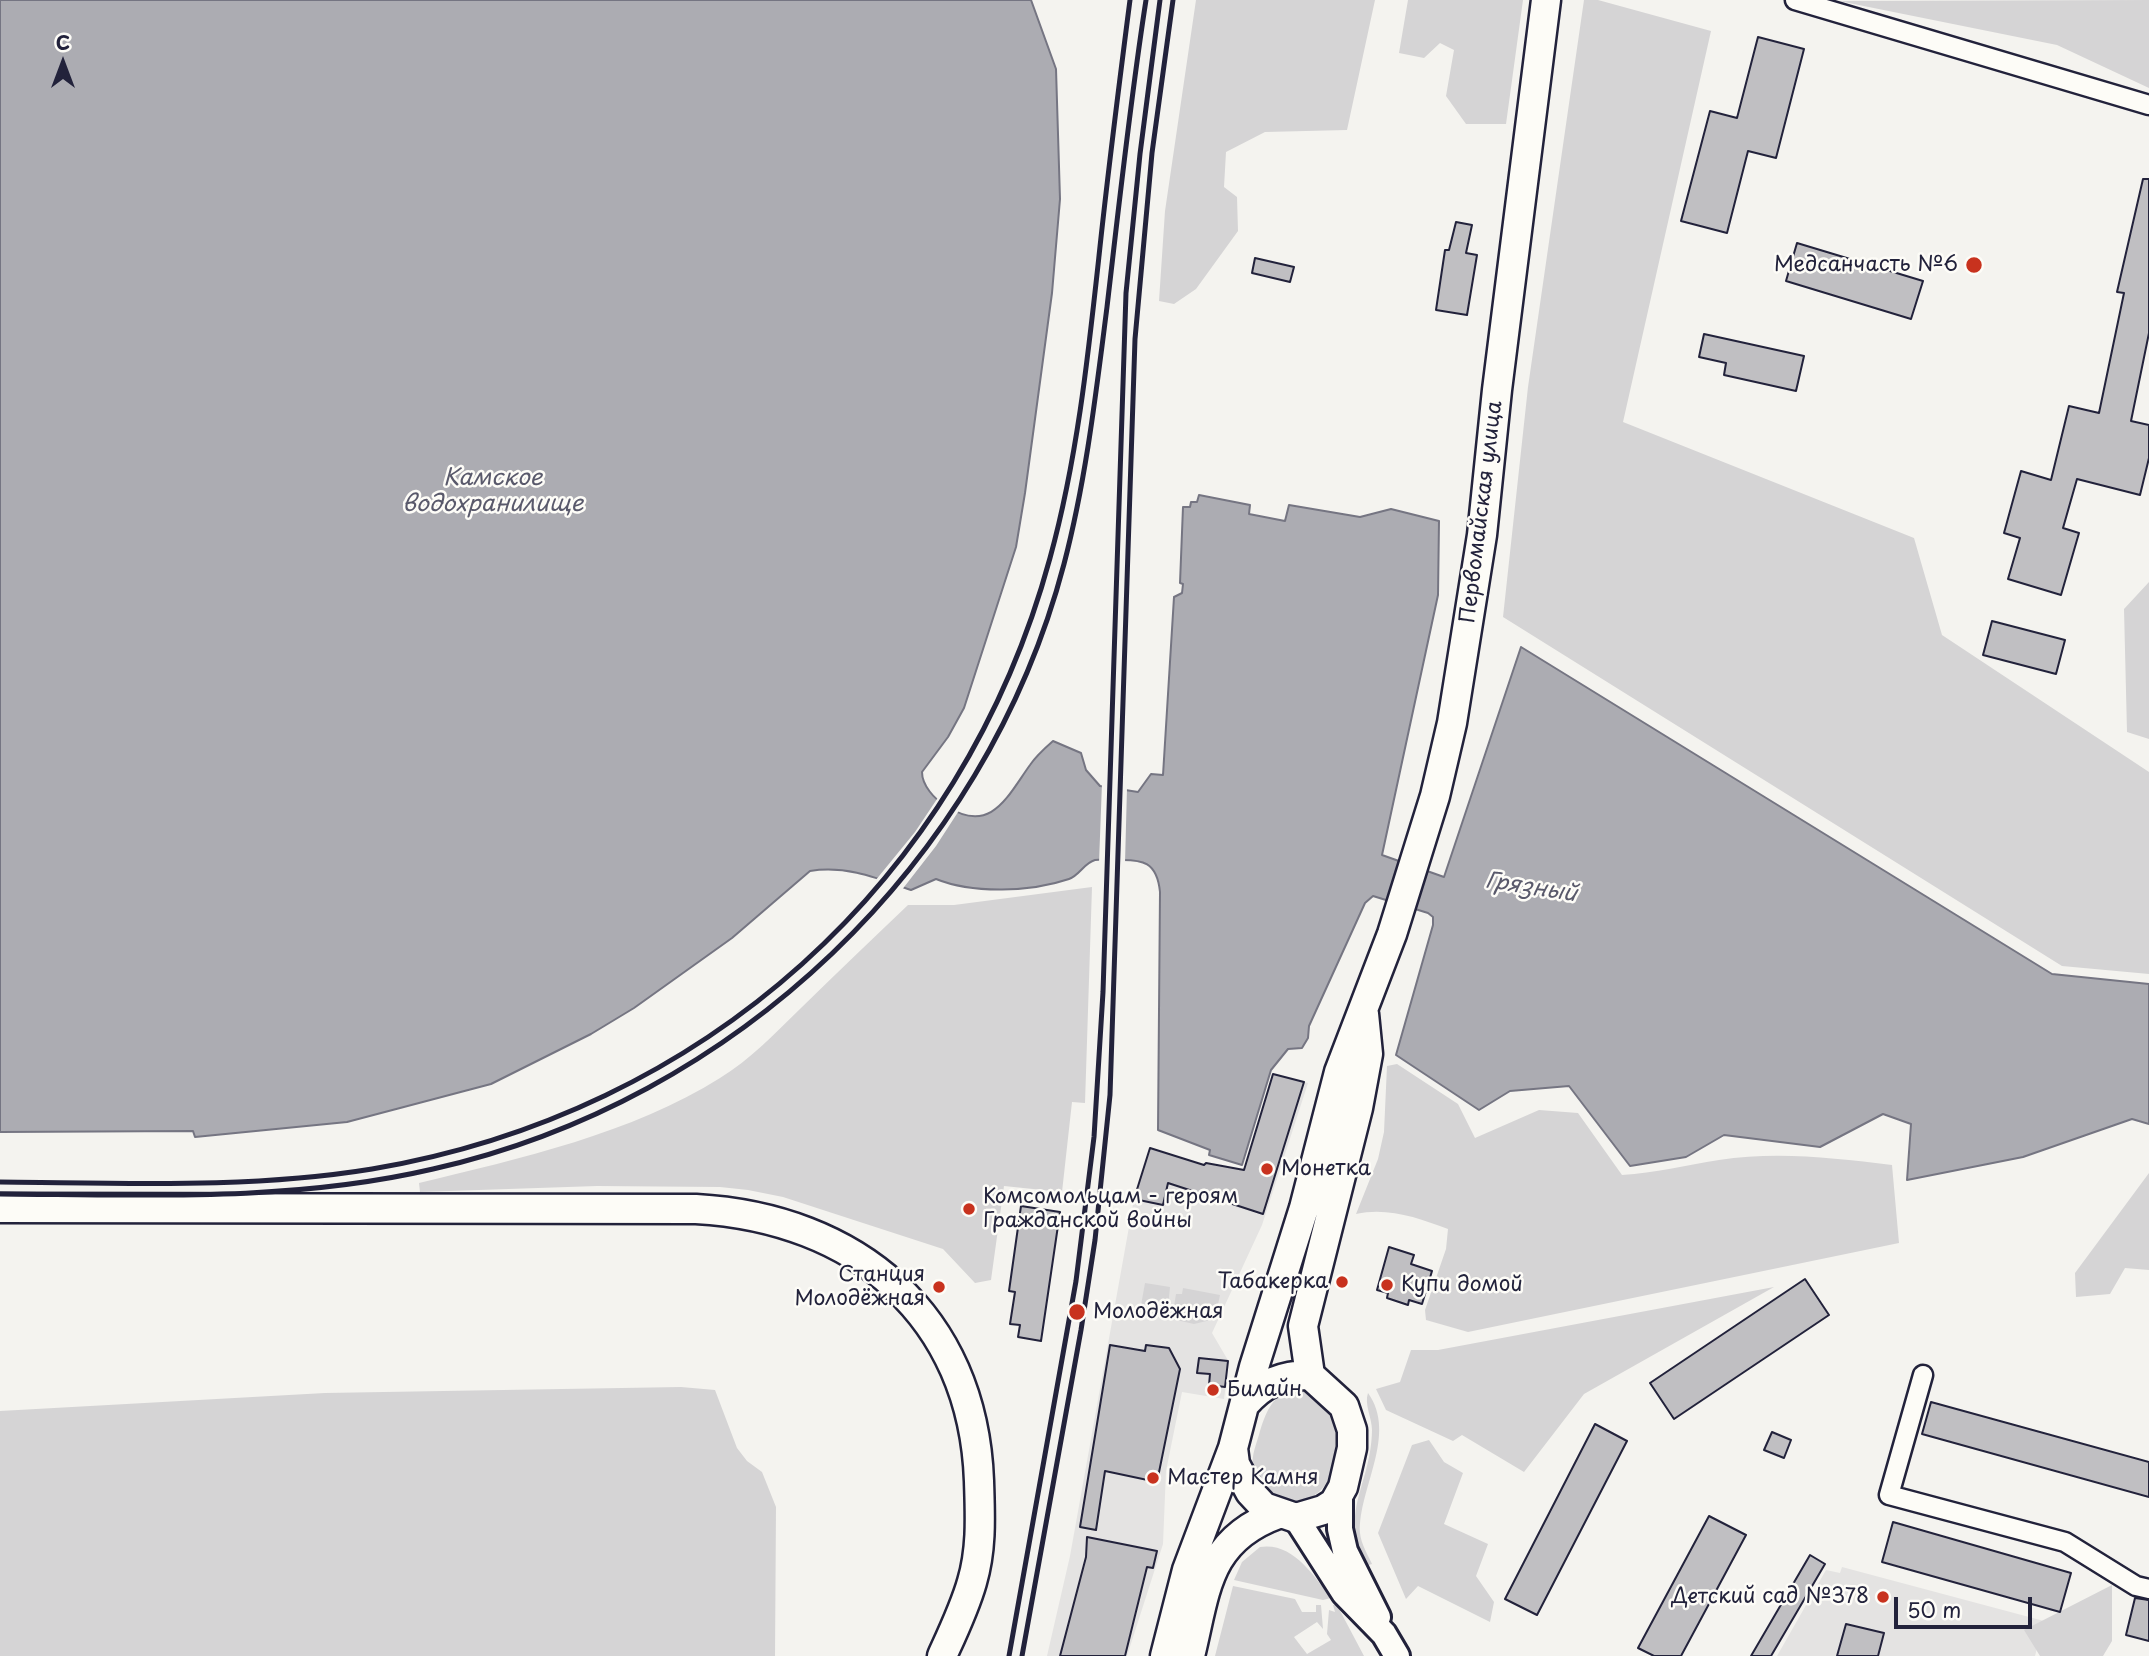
<!DOCTYPE html>
<meta charset="utf-8">
<style>
body{margin:0}
#map{position:relative;width:2149px;height:1656px;overflow:hidden;background:#f4f3ef;font-family:"Playpen Sans",sans-serif}
canvas{display:block}
.north{position:absolute;left:28px;top:28px;width:70px;height:70px;-webkit-text-stroke:5px #fdfcf7;paint-order:stroke;rotate:0deg;font-size:19px;font-weight:700;line-height:28px;text-align:center;color:#22223b}
.north::after{content:'';display:block;margin:auto;width:24px;height:32px;background:#22223b;clip-path:polygon(50% 0,100% 100%,50% 72%,0 100%)}
.scale{position:absolute;left:1894px;top:1597px;width:138px;height:32px;box-sizing:border-box;border:4px solid #22223b;border-top:0;padding-left:9px;font-size:21px;line-height:24px;white-space:nowrap;color:#22223b;-webkit-text-stroke:5px #fdfcf7;paint-order:stroke}
</style>
<div id="map">
<canvas width="2149" height="1656"></canvas>
<div class="north">С</div>
<div class="scale">50 m</div>
</div>
<script>
const ctx = document.querySelector('canvas').getContext('2d');
ctx.lineJoin = 'round';
function paint(path, color) { ctx.fillStyle = color; ctx.fill(path, 'evenodd'); }
function trace(path, color, width, dash) { ctx.strokeStyle = color; ctx.lineWidth = width; ctx.lineCap = dash ? 'butt' : 'round'; ctx.setLineDash(dash || []); ctx.stroke(path); }
function drawText(font, color, halo, rows, align = 'center') {
  ctx.font = font + ' "Playpen Sans",sans-serif'; ctx.lineWidth = 5; ctx.setLineDash([]); ctx.textBaseline = 'middle'; ctx.strokeStyle = halo; ctx.fillStyle = color; for (const [text, x, y, turn = 0] of rows) {
    ctx.save(); ctx.translate(x, y); ctx.rotate((+turn || 0) * Math.PI / 180); ctx.textAlign = isNaN(turn) ? turn : align; if (halo) ctx.strokeText(text, 0, 0); ctx.fillText(text, 0, 0); ctx.restore();
  }
}
paint(new Path2D(`
 M1273,1074l35,9 -46,142 -50,108 17,29 -5,37 -42,-7 -16,79 -3,73 -36,112h-80l23,-100 64,-357 16,-51 53,17 3,-2 38,7z
 M1842,1567l202,54 -9,35h-258l49,-86 14,3z`), '#e4e3e2');
paint(new Path2D(`
 M1196,0h179l-28,130 -82,2 -39,20 -2,35 13,10 1,34 -42,58 -22,15 -15,-3 6,-90z
 M1408,0h115l-17,124h-40l-20,-28 8,-46 -14,-7 -16,15 -25,-5z
 M1584,0h14l113,31 -88,391 291,116 28,97 207,137v202l-87,-8 -559,-349 25,-230z
 M2149,0v88l-92,-43 -218,-44z
 M2149,582v157l-22,-7 -3,-123z
 M1092,887l-7,216 -13,-1 -10,90 -58,-6 -13,94 -16,3 -32,-34 -160,-52 -35,-7 -28,-3 -123,-1 -177,6 -1,-9c100,-24 214,-50 301,-105 30,-18 55,-45 81,-70 35,-34 71,-69 107,-103h46z
 M1397,1064l61,40 17,34 64,-28 39,3 44,62c33,-2 64,-10 97,-15 58,-9 115,-2 173,5l7,78 -431,89 -42,-12 -1,-10 21,-61 2,-20c-30,-11 -60,-22 -92,-15l22,-55 6,-27 3,-66z
 M2149,1173v97l-24,-2 -15,26 -34,3 -1,-24z
 M1145,1283l25,4 -3,30 -27,-6z
 M1774,1287l-190,107 -60,78 -62,-37 -9,6 -67,-31 -10,-21 24,-7 11,-32h27z
 M1183,1288l37,7 -5,24 -21,5 -22,-5 4,-25h6z
 M681,1387l34,3 22,58 10,13 15,11 14,35 -1,149h-775v-245l325,-18z
 M1295,1388l12,1 21,10c4,11 11,25 11,36 0,41 -21,80 -66,61 -11,-4 -19,-17 -20,-29 -2,-12 4,-24 7,-36 7,-22 13,-36 35,-43z
 M1368,1393c30,42 -10,96 -8,140 1,11 8,22 12,31l-7,2c-26,-57 6,-80 7,-136 0,-12 -8,-26 -4,-37z
 M1429,1440l15,22 19,11 -19,51 44,20 -12,32 18,26 -4,20 -72,-36 -12,13 -28,-66 34,-88z
 M1260,1547c33,-5 53,28 71,51l-8,2 -89,-20 8,-18z
 M2112,1585v56l-9,15h-63l-16,-26z
 M1233,1586l62,13 7,13h14v-7h5l2,24 -6,-7 -23,15 13,17 24,-14 -4,-6 2,-24 6,2 -2,-7h4l27,51h-149z`), '#d5d4d5');
const water = new Path2D(`
 M0,0h1031l25,69 4,130 -8,94 -27,200 -9,54 -52,161 -16,29 -26,35c0,13 12,27 24,34 45,29 61,-9 84,-41 6,-9 15,-17 23,-24l28,12 5,17 14,16 38,6 13,-18 12,1 11,-178 8,-4 1,-9 -3,-1 3,-76h7l1,-5h6l2,-7 51,10 -1,9 36,7 4,-16 71,12 31,-8 48,12 -1,74 -56,260 62,22 77,-230 531,327 97,10v140l-17,-5 -109,38 -116,23 4,-56 -28,-10 -63,33 -96,-12 -38,22 -56,9 -61,-80 -59,5 -31,19 -83,-55 37,-130v-8l-5,-4 -55,-17 -8,7 -56,123 -1,12 -6,10 -14,1 -17,21 -29,95 -33,-10 1,-5 -52,-20 2,-238c-3,-30 -17,-33 -43,-32 -7,0 -15,-1 -22,0 -11,3 -15,15 -26,19 -38,13 -96,15 -133,0l-25,11c-34,-12 -65,-25 -101,-19l-78,67 -98,70 -43,26 -100,50 -144,38 -152,15 -2,-6 -193,1z`);
paint(water, '#acacb2');
trace(water, '#757582', 2);
paint(new Path2D(`
 M1102,783l25,5 -2,75h-26z
 M939,796l21,13 -24,37 -35,45 -26,-10 40,-49z`), '#f4f3ef');
const building = new Path2D(`
 M1758,37l46,12 -28,109 -28,-7 -21,82 -46,-12 29,-110 27,7z
 M2143,179h6v154l-18,88 18,4v33l-9,37 -63,-16 -14,49 16,5 -18,62 -53,-16 12,-41 -16,-5 17,-62 30,9 18,-74 30,7 25,-120 -7,-1z
 M1456,222l16,3 -6,28 11,2 -10,60 -31,-5 9,-60h4z
 M1797,243l126,38 -12,38 -125,-38z
 M1255,258l39,9 -4,15 -38,-9z
 M1704,334l100,22 -8,35 -72,-16 2,-12 -27,-6z
 M1992,621l73,19 -9,34 -73,-19z
 M1273,1074l31,8 -41,132 -95,-31 -5,22 -29,-6 16,-51 54,17 2,-2 38,7z
 M1021,1206l39,6 -19,129 -23,-4 2,-12 -10,-1 5,-32 -6,-1z
 M1389,1247l25,8 -3,9 21,7 -10,33 -13,-4 -1,5 -21,-7 1,-5 -11,-3z
 M1805,1279l24,36 -155,104 -24,-36z
 M1110,1345l35,6 1,-6 23,3 11,21 -23,113 -52,-11 -9,59 -16,-3z
 M1199,1358l29,3 -3,26 -16,-2 1,-11 -13,-1z
 M1931,1402l218,60v35l-227,-63z
 M1595,1424l32,17 -90,174 -32,-16z
 M1772,1432l19,8 -7,18 -20,-8z
 M1709,1516l37,19 -65,121h-27l-16,-8z
 M1893,1522l178,51 -11,39 -178,-50z
 M1087,1537l70,14 -4,17 -6,-1 -22,89h-65l26,-99z
 M1810,1555l15,9 -54,92h-20z
 M2135,1598l14,2v41l-23,-6z
 M1846,1624l38,9 -6,23h-41z`);
paint(building, '#c0bfc2');
trace(building, '#22223b', 2);
const street = new Path2D(`
 M1795,0l354,105
 M1923,1375l-34,120 176,47 71,44 13,3`);
const secondary = new Path2D(`
 M1340,1491v38l5,22 33,66
 M1296,1518l48,75 40,41 13,22`);
const primary = new Path2D(`
 M0,1208l696,1c160,9 277,106 283,272 1,34 3,67 -7,101 -7,25 -19,50 -30,74
 M1310,1375l-7,-49 55,-218 10,-54 -4,-40
 M1245,1404c18,-21 37,-29 65,-29l34,31 8,24v18l-9,39 -9,16 -11,7 -27,8 -32,-11 -14,-15 -15,-28 -2,-16 21,-81 50,-159 35,-136 53,-138 43,-138 17,-73 30,-188 15,-145 49,-390
 M1165,1656l22,-86 46,-122
 M1190,1656c16,-65 16,-116 88,-142`);
trace(street, '#22223b', 23);
trace(secondary, '#22223b', 30);
trace(primary, '#22223b', 33);
trace(street, '#fdfcf7', 18);
trace(secondary, '#fdfcf7', 24);
trace(primary, '#fdfcf7', 28);
trace(new Path2D(`
 M0,1182c123,1 250,7 372,-13 331,-56 590,-287 678,-611 27,-98 38,-201 49,-302 9,-85 20,-171 31,-256
 M0,1194c144,1 292,8 433,-25 302,-68 552,-305 631,-605 22,-84 32,-171 43,-257 12,-102 23,-205 39,-307
 M1009,1656l67,-375 18,-144 9,-145 23,-699 14,-139 20,-154
 M1022,1656l59,-326 14,-90 15,-145 25,-756 17,-186 21,-153`), '#22223b', 5);
for (const [x, y, r, color] of [
 [1974,265,9,"#c8321e"],
 [1267,1169,7,"#c8321e"],
 [969,1209,7,"#c8321e"],
 [1342,1282,7,"#c8321e"],
 [1387,1285,7,"#c8321e"],
 [939,1287,7,"#c8321e"],
 [1077,1312,9,"#c8321e"],
 [1213,1390,7,"#c8321e"],
 [1153,1478,7,"#c8321e"],
 [1883,1597,7,"#c8321e"]
]) { const dot = new Path2D(); dot.arc(x, y, r, 0, 2 * Math.PI); ctx.fillStyle = color; ctx.fill(dot); trace(dot, '#fdfcf7', 2.5); }
drawText('21px', '#22223b', '#fdfcf7', [
 ["Медсанчасть №6",1958,265,"right"],
 ["Монетка",1281,1169],
 ["Комсомольцам - героям",983,1197],
 ["Гражданской войны",983,1221],
 ["Станция",925,1275,"right"],
 ["Молодёжная",925,1299,"right"],
 ["Табакерка",1328,1282,"right"],
 ["Купи домой",1401,1285],
 ["Молодёжная",1093,1312],
 ["Билайн",1227,1390],
 ["Мастер Камня",1167,1478],
 ["Детский сад №378",1869,1597,"right"]
], 'left');
drawText('21px', '#22223b', '#fdfcf7', [
 ["Первомайская улица",1482,512,-83]
]);
drawText('italic 23px', '#59596b', '#fdfcf7', [
 ["Камское",493,479],
 ["водохранилище",493,505],
 ["Грязный",1531,888,9]
]);
</script>
